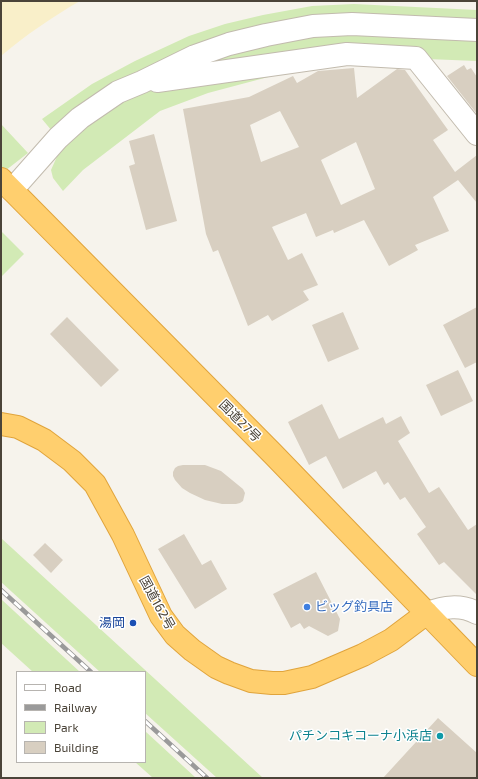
<!DOCTYPE html>
<meta charset="utf-8">
<style>
body{margin:0}
#map{position:relative;width:478px;height:779px;overflow:hidden;background:#f6f3ec;font-family:"Exo 2",sans-serif}
canvas{display:block}
.frame{position:absolute;inset:0;border:2px solid #4b4439;pointer-events:none}
.legend{position:absolute;left:16px;top:671px;width:130px;height:92px;box-sizing:border-box;background:#fff;border:1px solid #b7b4b0;margin:0;padding:5px 7px;list-style:none;font-size:12px;color:#4b4439}
.legend li{display:flex;align-items:center;gap:8px;height:20px}
.legend b{width:20px;border:1px solid #b7b4b0}
</style>
<div id="map">
<canvas width="478" height="779"></canvas>
<div class="frame"></div>
<ul class="legend">
<li><b style="height:5px;background:#fff"></b>Road</li>
<li><b style="height:5px;background:#9a9a9a"></b>Railway</li>
<li><b style="height:11px;background:#d2eab5"></b>Park</li>
<li><b style="height:11px;background:#d8cfc1"></b>Building</li>
</ul>
</div>
<script>
const ctx = document.querySelector('canvas').getContext('2d');
ctx.lineJoin = 'round';
function paint(path, color) { ctx.fillStyle = color; ctx.fill(path, 'evenodd'); }
function trace(path, color, width, dash) { ctx.strokeStyle = color; ctx.lineWidth = width; ctx.lineCap = dash ? 'butt' : 'round'; ctx.setLineDash(dash || []); ctx.stroke(path); }
function drawText(font, color, halo, rows, align = 'center') {
  ctx.font = font + ' "Exo 2","Noto Sans JP",sans-serif'; ctx.lineWidth = 3; ctx.setLineDash([]); ctx.textBaseline = 'middle'; ctx.strokeStyle = halo; ctx.fillStyle = color; for (const [text, x, y, turn = 0] of rows) {
    ctx.save(); ctx.translate(x, y); ctx.rotate((+turn || 0) * Math.PI / 180); ctx.textAlign = isNaN(turn) ? turn : align; if (halo) ctx.strokeText(text, 0, 0); ctx.fillText(text, 0, 0); ctx.restore();
  }
}
paint(new Path2D(`
 M354,4l123,6v11l-214,7 -211,103 -10,-12 50,-35 43,-23 54,-25 36,-12 38,-9 49,-9z
 M353,32l124,5v24l-50,-2 -230,5 33,-12 84,-18z
 M302,68l-94,25 -48,18 -77,59 -20,21 -10,-13 -2,-8 12,-27 41,-32 39,-19z
 M1,124l27,29 -27,21z
 M1,231l23,23 -23,23z
 M1,538l262,240h-46l-72,-65v-41h-45l-99,-90z
 M1,599l79,73h-47l-32,-29z
 M145,731l51,47h-43l-18,-16h10z`), '#d2eab5');
paint(new Path2D(`
 M1,1h79c-28,16 -54,34 -79,55z`), '#f9efc9');
paint(new Path2D(`
 M464,65l3,5 4,-2 6,9v37l-30,-38z
 M354,68l3,30 40,-29 8,1 43,60 -15,10 22,32 22,-17v48l-19,-23 -25,17 16,34 -34,14 3,5 -29,16 -25,-46 -30,13 -1,-3 -17,7 -10,-24 -34,14 16,33 14,-7 16,32 -15,6 6,9 -37,21 -4,-6 -20,11 -30,-76 -5,2 -7,-18 -23,-125 66,-12 44,-21 4,7 21,-12zM280,111l19,36 -38,15 -11,-37zM356,142l19,47 -34,16 -20,-45z
 M154,134l23,87 -31,9 -17,-64 6,-2 -6,-23z
 M477,307v55l-12,6 -22,-43z
 M343,312l16,37 -31,13 -16,-37z
 M67,317l52,53 -18,17 -51,-53z
 M458,370l15,31 -32,15 -15,-31z
 M322,404l17,35 44,-22 3,7 15,-8 9,17 -12,8 31,52 10,-6 29,43 9,-6v71l-33,-33 -5,3 -22,-31 9,-7 -21,-30 -5,3 -12,-18 -4,3 -8,-14 -33,18 -17,-33 -17,9 -21,-43z
 M183,465h22l16,6 22,18 2,4 -2,8 -3,2 -4,1h-14l-17,-4 -15,-7 -8,-5 -7,-8 -2,-4v-4l2,-4 3,-2z
 M184,534l18,31 9,-5 16,29 -32,20 -37,-60z
 M45,543l18,17 -12,13 -18,-18z
 M316,572l24,47 -2,12 -10,5 -19,-10 -5,3 -4,-6 -9,5 -18,-34z
 M438,718l39,35v25h-94z`), '#d8cfc1');
const minor = new Path2D(`
 M157,81l190,-27 69,4 61,76
 M12,190l46,-52 22,-20 38,-26 24,-10 53,-26 34,-12 37,-9 47,-9 39,-2 125,6
 M427,613c17,-6 33,-9 50,0`);
const highway = new Path2D(`
 M1,179l272,275 204,211
 M1,424l17,3 26,13 28,21 23,23 28,51 38,81 14,19 17,15 24,17 13,6 22,8 21,2h12l28,-6 51,-22 28,-15 36,-27`);
trace(minor, '#c2bbae', 24);
trace(highway, '#e0a43c', 24);
trace(minor, '#fff', 22);
trace(highway, '#ffcf6e', 22);
const rail = new Path2D(`
 M1,590l90,82
 M145,721l62,57`);
trace(rail, '#9a9a9a', 4.5);
trace(rail, '#fff', 3, [9]);
for (const [x, y, r, color] of [
 [307,607,4,"#3f7fe0"],
 [133,623,4,"#1a4fb4"],
 [440,736,4,"#0f9aa8"]
]) { const dot = new Path2D(); dot.arc(x, y, r, 0, 2 * Math.PI); ctx.fillStyle = color; ctx.fill(dot); trace(dot, '#fff', 1.5); }
drawText('13px', '#4b4439', '#fff', [
 ["国道27号",240,421,45],
 ["国道162号",157,603,61]
]);
drawText('13px', '#366cbe', '#fff', [
 ["ビッグ釣具店",315,607]
], 'left');
drawText('13px', '#164399', '#fff', [
 ["湯岡",125,623]
], 'right');
drawText('13px', '#0d838f', '#fff', [
 ["パチンコキコーナ小浜店",432,736]
], 'right');
</script>
